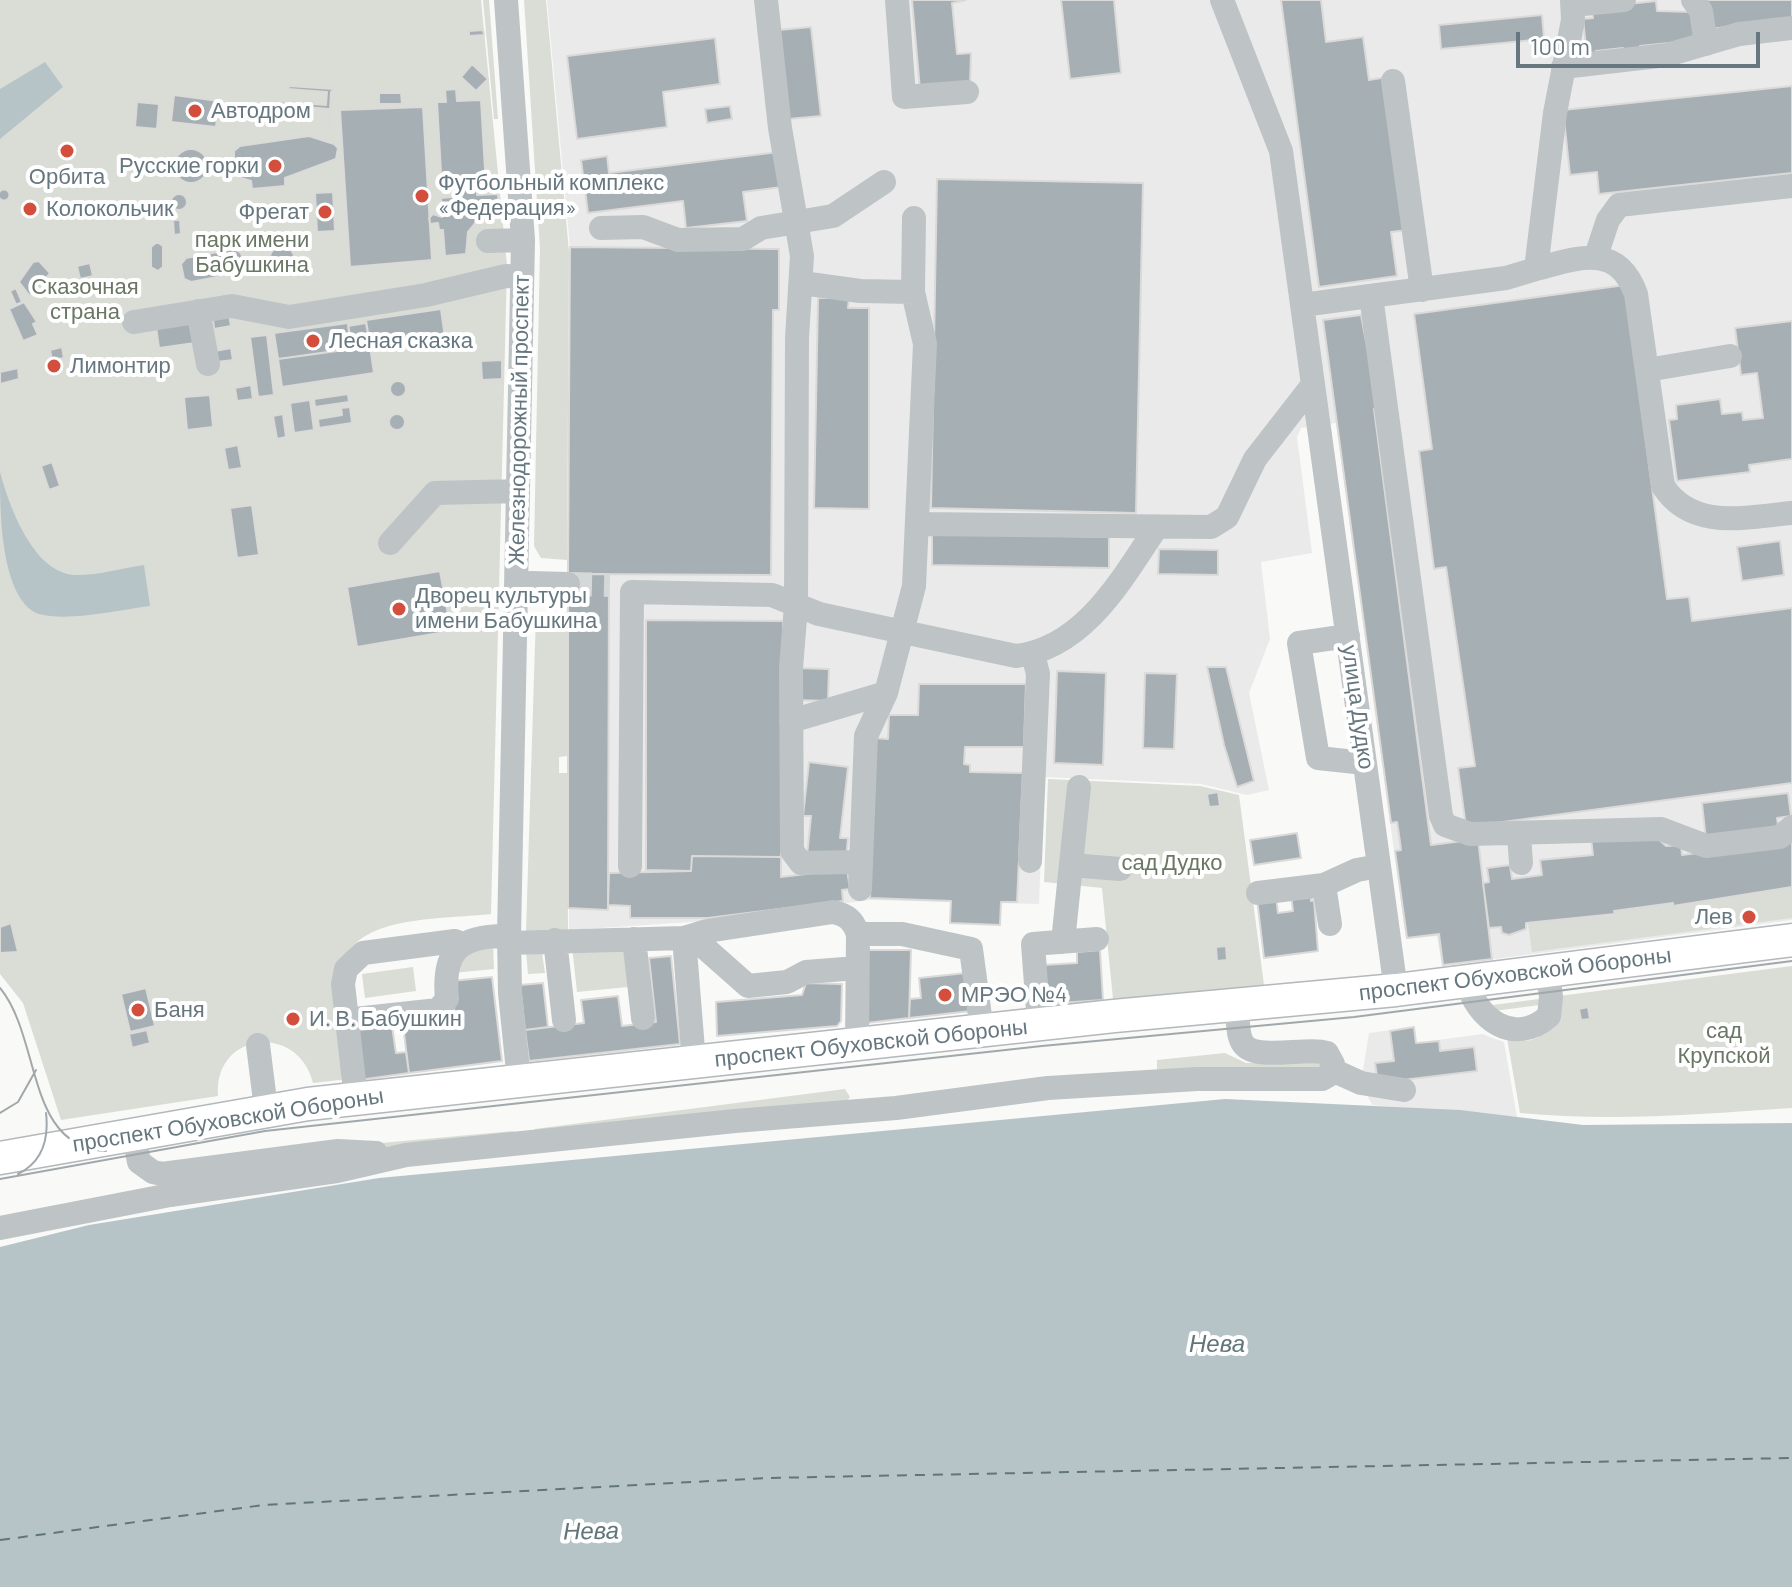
<!DOCTYPE html>
<meta charset="utf-8">
<style>
body{margin:0}
#map{position:relative;width:1792px;height:1587px;overflow:hidden;background:#f9f9f7;font-family:Barlow,sans-serif}
canvas{display:block}
.scale{position:absolute;left:1516px;top:32px;width:244px;height:36px;box-sizing:border-box;border:4px solid #66777f;border-top:0;padding-left:10px;font-size:24px;line-height:28px;white-space:nowrap;color:#66777f;-webkit-text-stroke:6px #fff;paint-order:stroke}
</style>
<div id="map">
<canvas width="1792" height="1587"></canvas>
<div class="scale">100 m</div>
</div>
<script>
const ctx = document.querySelector('canvas').getContext('2d');
ctx.lineJoin = 'round';
function paint(path, color) { ctx.fillStyle = color; ctx.fill(path, 'evenodd'); }
function trace(path, color, width, dash) { ctx.strokeStyle = color; ctx.lineWidth = width; ctx.lineCap = dash ? 'butt' : 'round'; ctx.setLineDash(dash || []); ctx.stroke(path); }
function drawText(font, color, halo, rows, align = 'center') {
  ctx.font = font + ' Barlow,sans-serif'; ctx.lineWidth = 8; ctx.setLineDash([]); ctx.textBaseline = 'middle'; ctx.strokeStyle = halo; ctx.fillStyle = color; for (const [text, x, y, turn = 0] of rows) {
    ctx.save(); ctx.translate(x, y); ctx.rotate((+turn || 0) * Math.PI / 180); ctx.textAlign = isNaN(turn) ? turn : align; if (halo) ctx.strokeText(text, 0, 0); ctx.fillText(text, 0, 0); ctx.restore();
  }
}
paint(new Path2D(`
 M547,0h1245v920l-350,46 -5,-30 -31,3 -70,-516 -35,5 -4,9 15,116 -51,9 9,77 -21,54 20,97 -22,5 -46,-11 -157,-7 -5,127 -169,-4 -163,21 -138,9 1,-683z
 M1414,1027l2,16 66,-9 22,8 13,75 -145,-12 -11,-22 8,-50z`), '#eaeaea');
paint(new Path2D(`
 M0,0h481l26,265 -16,649c-42,5 -117,1 -142,37l-1,128 -35,4c-15,-61 -100,-51 -95,13l-157,24 -38,-117 -23,-29z
 M483,0h6l9,119h-4z
 M524,0h22l23,252 -2,308 -26,-2 -7,-12 6,-298z
 M567,612v144l-8,1v16h8l1,157 -42,2 10,-319z
 M1048,779l152,7 39,9 25,190 -151,14 -11,-111 -58,-6z
 M1792,887v31l-260,34 -4,-29 86,-8v-4l59,-8 1,3z
 M493,941l1,28 -41,4 8,-17z
 M572,946l52,5 4,36 -51,5z
 M526,952l16,1 3,20 -17,1z
 M1792,966v142c-92,6 -180,14 -272,5l-13,-75c35,11 48,-12 52,-42z
 M413,967l3,24 -51,7 -3,-24z
 M1539,999l1,6 -54,7 -1,-6z
 M1225,1053l21,10 72,-3 7,9 -168,4v-13z
 M845,1089l5,8 -3,4 -314,34 2,-6 7,-1z
 M513,1131l4,5 -136,13v-6z`), '#d9ddd6');
paint(new Path2D(`
 M45,62l18,25 -63,52v-50z
 M0,472c9,34 33,100 74,103 22,1 48,-7 70,-10l6,41c-30,4 -83,16 -111,8 -39,-14 -39,-105 -39,-142z
 M1225,1099l235,11 123,15 209,-2v464h-1792v-340l89,-22 290,-47z`), '#b7c4c7');
trace(new Path2D(`
 M0,1540l264,-35 503,-27 1025,-20`), '#617679', 2, [10, 8]);
const building = new Path2D(`
 M912,0h54l-14,3 5,51 14,-1 -1,32 -50,4z
 M1061,0h53l7,73 -51,6z
 M1281,0h40l5,42 37,-5 6,43 18,-3 21,153 -17,2 6,44 -78,11z
 M1706,0h86v20l-83,9z
 M1656,1l1,10 38,1 3,28 -58,6v5l-16,2 -1,-5 -27,3v5l-9,1 -4,-38 10,-1 -1,-10z
 M1542,15l2,24 -103,10 -2,-24z
 M811,27l10,89 -32,3 -10,-89z
 M483,30l1,5 -15,1v-5z
 M715,38l5,46 -57,8 4,35 -90,12 -10,-83z
 M472,64l16,15 -12,12 -15,-14z
 M289,86l45,3 -3,3 -2,35v-18l-24,-2 -4,18 1,-18 -29,-3v-3l53,4 1,-13 -39,-3z
 M1792,86v87l-193,21 -2,-22 -27,3 -7,-65z
 M456,89l1,12 24,-1 5,87 -44,3 -5,-88h9l-1,-12z
 M379,93h22l1,11h-23z
 M174,95l45,6 -3,26 -45,-5z
 M137,102l22,2 -2,25 -22,-2z
 M730,106l2,13 -25,4 -2,-14z
 M423,107l9,153 -82,7 -10,-157z
 M309,136l25,8 4,4 -2,11 -51,19v8l-33,3 -1,-8 -10,-3 -7,-7v-20l6,-5z
 M60 150a7 7 0 1 1 14 0a7 7 0 1 1-14 0Z
 M174 166a17 17 0 1 1 34 0a17 17 0 1 1-34 0Z
 M778,152l4,35 -39,5 4,29 -61,7 -3,-27 -95,12 -7,-53 26,-4 2,17z
 M937,179l206,4 -7,330 -205,-5z
 M477,188v7l21,-1 1,22 -22,4 -4,6 -5,6 -2,22 -21,2 -2,-26h-4l-1,-7 -8,1 -1,-6 4,-4 9,3 -1,-19 20,-2v-5z
 M-1.5 195a5.5 5.5 0 1 1 11 0a5.5 5.5 0 1 1-11 0Z
 M333,192l2,39 -18,1 -2,-39z
 M171 202a8 8 0 1 1 16 0a8 8 0 1 1-16 0Z
 M22 209a8 8 0 1 1 16 0a8 8 0 1 1-16 0Z
 M173,220h7l1,14 -7,1z
 M157,242l6,4v21l-5,4 -7,-4v-20z
 M270 258a12 12 0 1 1 24 0a12 12 0 1 1-24 0Z
 M570,247l209,2v61h-6l-2,265 -203,-1z
 M233,249l7,3 4,7 -6,14 -47,9 -7,-3 -3,-15 5,-6z
 M39,261l11,12 -16,21 -5,1 -10,-13 14,-20z
 M90,263l3,13 -13,3 -3,-13z
 M1625,285l42,314 22,-2 3,24 100,-13v175l-326,44 -8,-59 17,-2 -29,-199 -12,2 -15,-118 13,-2 -18,-135z
 M16,288l6,14 -6,3 -6,-14z
 M818,298h31l-1,10h21v201l-55,-1z
 M24,302l13,20 -4,2 5,11 -15,6 -14,-32z
 M441,309l5,36 -33,5 -2,-10 -41,6 -4,-26z
 M229,315l2,11 -17,3 -1,-11z
 M1361,315l18,94h-5l57,436 47,-6 14,120 -49,6 -4,-31 -32,4 -12,-87 6,-1 -2,-15 -2,-13 -6,1 -68,-503z
 M1792,321v138l-43,6 1,7 -73,9 -8,-61 8,-1 -1,-14 44,-6 2,15 20,-2 1,8 20,-2 -6,-45 -16,2 -6,-47z
 M192,322l3,21 -36,5 -3,-21z
 M348,323l4,26 -74,10 -4,-26z
 M366,323l4,23 -18,3 -4,-23z
 M267,335l7,60 -16,2 -8,-60z
 M370,346l4,27 -92,14 -4,-28z
 M62,347l2,11 -12,2 -2,-10z
 M231,348l2,12 -16,2 -2,-11z
 M61,359l2,10 -16,4 -2,-10z
 M502,360v19l-20,1 -1,-19z
 M18,368l1,11 -19,5v-12z
 M390 389a8 8 0 1 1 16 0a8 8 0 1 1-16 0Z
 M251,385l2,14 -16,2 -2,-13z
 M348,394l1,8 -34,5 -1,-8z
 M210,395l3,32 -26,3 -3,-33z
 M310,400l4,30 -20,3 -4,-30z
 M350,407l2,16 -33,5 -1,-9 24,-4 -1,-7z
 M389 422a8 8 0 1 1 16 0a8 8 0 1 1-16 0Z
 M283,414l3,23 -9,2 -4,-23z
 M238,445l4,23 -14,2 -4,-22z
 M52,462l8,24 -11,4 -8,-24z
 M252,505l7,50 -22,3 -7,-50z
 M932,533l177,4v31l-177,-3z
 M1780,541l4,34 -42,6 -5,-34z
 M1159,549l59,1v25l-60,-1z
 M440,571l11,60 -94,16 -10,-60z
 M568,574h41l-1,336 -40,-2z
 M646,620l137,1 -2,236 -89,-1 -1,15 -45,-1z
 M1207,667h19l28,114 -17,6 -13,-42z
 M797,668l32,1 -1,32 -32,-1z
 M1057,671l49,2 -3,92 -49,-2z
 M1145,673l32,1 -3,75 -31,-1z
 M919,684h107l-2,63h-59l-1,17 6,1v7l53,1 -6,129h-16l-1,23 -50,-2 1,-22 -81,-3 5,-160 13,1 1,-24h29z
 M809,762l39,5 -8,71h8l-2,22 -39,-4 4,-40h-8z
 M1218,792l2,14 -11,1 -2,-13z
 M1788,793l3,23 -14,2 2,13 -73,9 -4,-37z
 M1297,833l4,25 -47,7 -4,-25z
 M1654,835l12,11 15,-1 1,10 110,-14v46l-119,19v-3l-59,8 1,3 -89,9v6l-17,6 -7,-2 -1,-6 -12,1 -6,-45 6,-1 -2,-14 23,-3 2,14 30,-4 -2,-15 53,-5 -2,-17z
 M692,856l89,1v20l66,-8 3,20 -8,1 1,11 -135,17h-78v-12l-22,-1 1,-32 82,-2z
 M1310,892l1,9 3,-1 4,51 -54,7 -7,-59 19,-3 2,17 15,-2 -2,-16z
 M11,923l7,29 -18,1v-26z
 M1226,946l1,14 -10,1 -1,-14z
 M868,950h43l-2,68 -43,5z
 M1100,950l3,50 -58,4 -2,-39 34,-2v-11z
 M671,956l9,88 -151,17 -4,-31 59,-7 -3,-23 37,-4 4,30 34,-4 -7,-64z
 M966,973l5,38 -62,7 1,-19 11,-1 -2,-20z
 M492,977l10,84 -93,12 -6,-48 52,-7 -4,-37z
 M543,983l5,44 -23,3 -5,-45z
 M806,983l36,1 -1,37 -4,5 -120,10 -1,-34 86,-7z
 M146,988l9,38 -25,6 -9,-38z
 M1588,1007l2,12 -9,1 -2,-11z
 M392,1026l4,27 10,-1 3,21 -50,7 -7,-49z
 M1414,1027l2,16 23,-2 1,10 34,-4 3,24 -99,12 -3,-20 19,-2 -4,-30z
 M147,1030l3,13 -18,5 -3,-14z`);
paint(building, '#a6afb3');
trace(building, '#dbdad9', 2);
trace(new Path2D(`
 M568,584l41,1`), '#d4d8d9', 24, [24, 12]);
const major = new Path2D(`
 M0,1158l308,-54 806,-88 282,-26 396,-50`);
trace(major, '#b2b8bb', 35);
trace(new Path2D(`
 M506,0l17,240 -14,696 1,57 9,88
 M766,0l14,128 22,128 -5,82 -1,268 -5,62 1,183 9,12 58,-1
 M897,0l7,97 63,-5
 M1222,0l59,151 115,839
 M1693,0l8,11 5,33
 M1573,5l51,-5
 M1563,67l104,-12 72,-21 53,-6
 M1393,81l29,209
 M601,228l42,-1 35,13 65,-1 18,-11 72,-12 51,-34
 M488,241l35,-1
 M1596,256l12,-36 11,-15 173,-19
 M1536,269c42,-11 81,-27 100,25l27,192c29,45 83,31 129,27
 M802,283l58,8 53,1
 M1371,296l70,520 4,9 25,9 191,-5 45,17 74,-9 12,-10
 M1302,305l204,-27 30,-9 19,-156 18,-93 -1,-20
 M198,311l10,53
 M134,322l98,-16 57,11 137,-22 80,-19 16,1
 M1647,370l83,-14
 M917,524l294,3 16,-10 28,-58 56,-72
 M390,543l45,-50 83,-2
 M531,583l37,1
 M1348,636l-49,7 19,115 47,5
 M791,721l95,-28
 M1519,834l2,29
 M1030,861l8,-187 -5,-20
 M1071,865l49,4
 M630,866l2,-274 140,3 47,19 197,42c68,-8 106,-77 140,-128
 M860,889l6,-153 20,-43 28,-107 11,-242 -12,-52 1,-74
 M1258,893l66,-8
 M1330,924l-6,-39 33,-15 22,-4
 M858,934h44l69,15 11,82
 M634,939l9,79
 M555,940l9,80
 M1063,942l16,-155
 M510,943l174,-5 23,-7 126,-19c14,3 20,8 25,22l-1,110
 M1467,981c9,38 47,66 82,35l2,-19 -3,-26
 M346,1020l92,-10 9,-11c-5,-50 14,-64 62,-63
 M1039,1024l-6,-80 64,-5
 M258,1045l8,64
 M694,1062l-10,-124 21,10 43,38 39,-4 19,-10 51,-4
 M1332,1070l29,13 43,7
 M356,1099l-13,-115 3,-15 17,-16 92,-12 7,3
 M133,1132l6,30 14,10 9,2 176,-23 38,2
 M0,1228l170,-33 167,-24 69,-16 329,-34 161,-13 152,-20 149,-9h125l7,-4 4,-11 -6,-11c-21,-7 -74,10 -85,-11 -5,-9 -4,-26 -5,-37`), '#bec3c6', 24);
trace(major, '#fff', 32);
trace(new Path2D(`
 M0,988c42,51 25,159 106,163
 M0,1113l18,-11 18,-32
 M18,1174c24,-12 31,-35 28,-61
 M0,1179l265,-48 777,-85 312,-29 438,-56`), '#a1a8ac', 2);
for (const [x, y, r, color] of [
 [195,111,8,"#d34e3c"],
 [67,151,8,"#d34e3c"],
 [275,166,8,"#d34e3c"],
 [422,196,8,"#d34e3c"],
 [30,209,8,"#d34e3c"],
 [325,212,8,"#d34e3c"],
 [313,341,8,"#d34e3c"],
 [54,366,8,"#d34e3c"],
 [399,609,8,"#d34e3c"],
 [1749,917,8,"#d34e3c"],
 [945,995,8,"#d34e3c"],
 [138,1010,8,"#d34e3c"],
 [293,1019,8,"#d34e3c"]
]) { const dot = new Path2D(); dot.arc(x, y, r, 0, 2 * Math.PI); ctx.fillStyle = color; ctx.fill(dot); trace(dot, '#fff', 3); }
drawText('22px', '#66777f', '#fff', [
 ["Автодром",211,111],
 ["Русские горки",259,166,"right"],
 ["Орбита",67,177,"center"],
 ["Футбольный комплекс",438,183],
 ["«Федерация»",438,208],
 ["Колокольчик",46,209],
 ["Фрегат",309,212,"right"],
 ["Лесная сказка",329,341],
 ["Лимонтир",70,366],
 ["Дворец культуры",415,596],
 ["имени Бабушкина",415,621],
 ["Лев",1733,917,"right"],
 ["МРЭО №4",961,995],
 ["Баня",154,1010],
 ["И. В. Бабушкин",309,1019]
], 'left');
drawText('22px', '#6a7765', '#fff', [
 ["парк имени",252,240],
 ["Бабушкина",252,265],
 ["Сказочная",85,287],
 ["страна",85,312],
 ["сад Дудко",1172,863],
 ["сад",1724,1031],
 ["Крупской",1724,1056]
]);
drawText('22px', '#66777f', '#fff', [
 ["Железнодорожный проспект",519,420,-89],
 ["улица Дудко",1358,707,82],
 ["проспект Обуховской Обороны",1515,974,-7],
 ["проспект Обуховской Обороны",871,1043,-6],
 ["проспект Обуховской Обороны",228,1120,-9]
]);
drawText('italic 24px', '#617679', '#fff', [
 ["Нева",1217,1344],
 ["Нева",591,1531,-1]
]);
</script>
